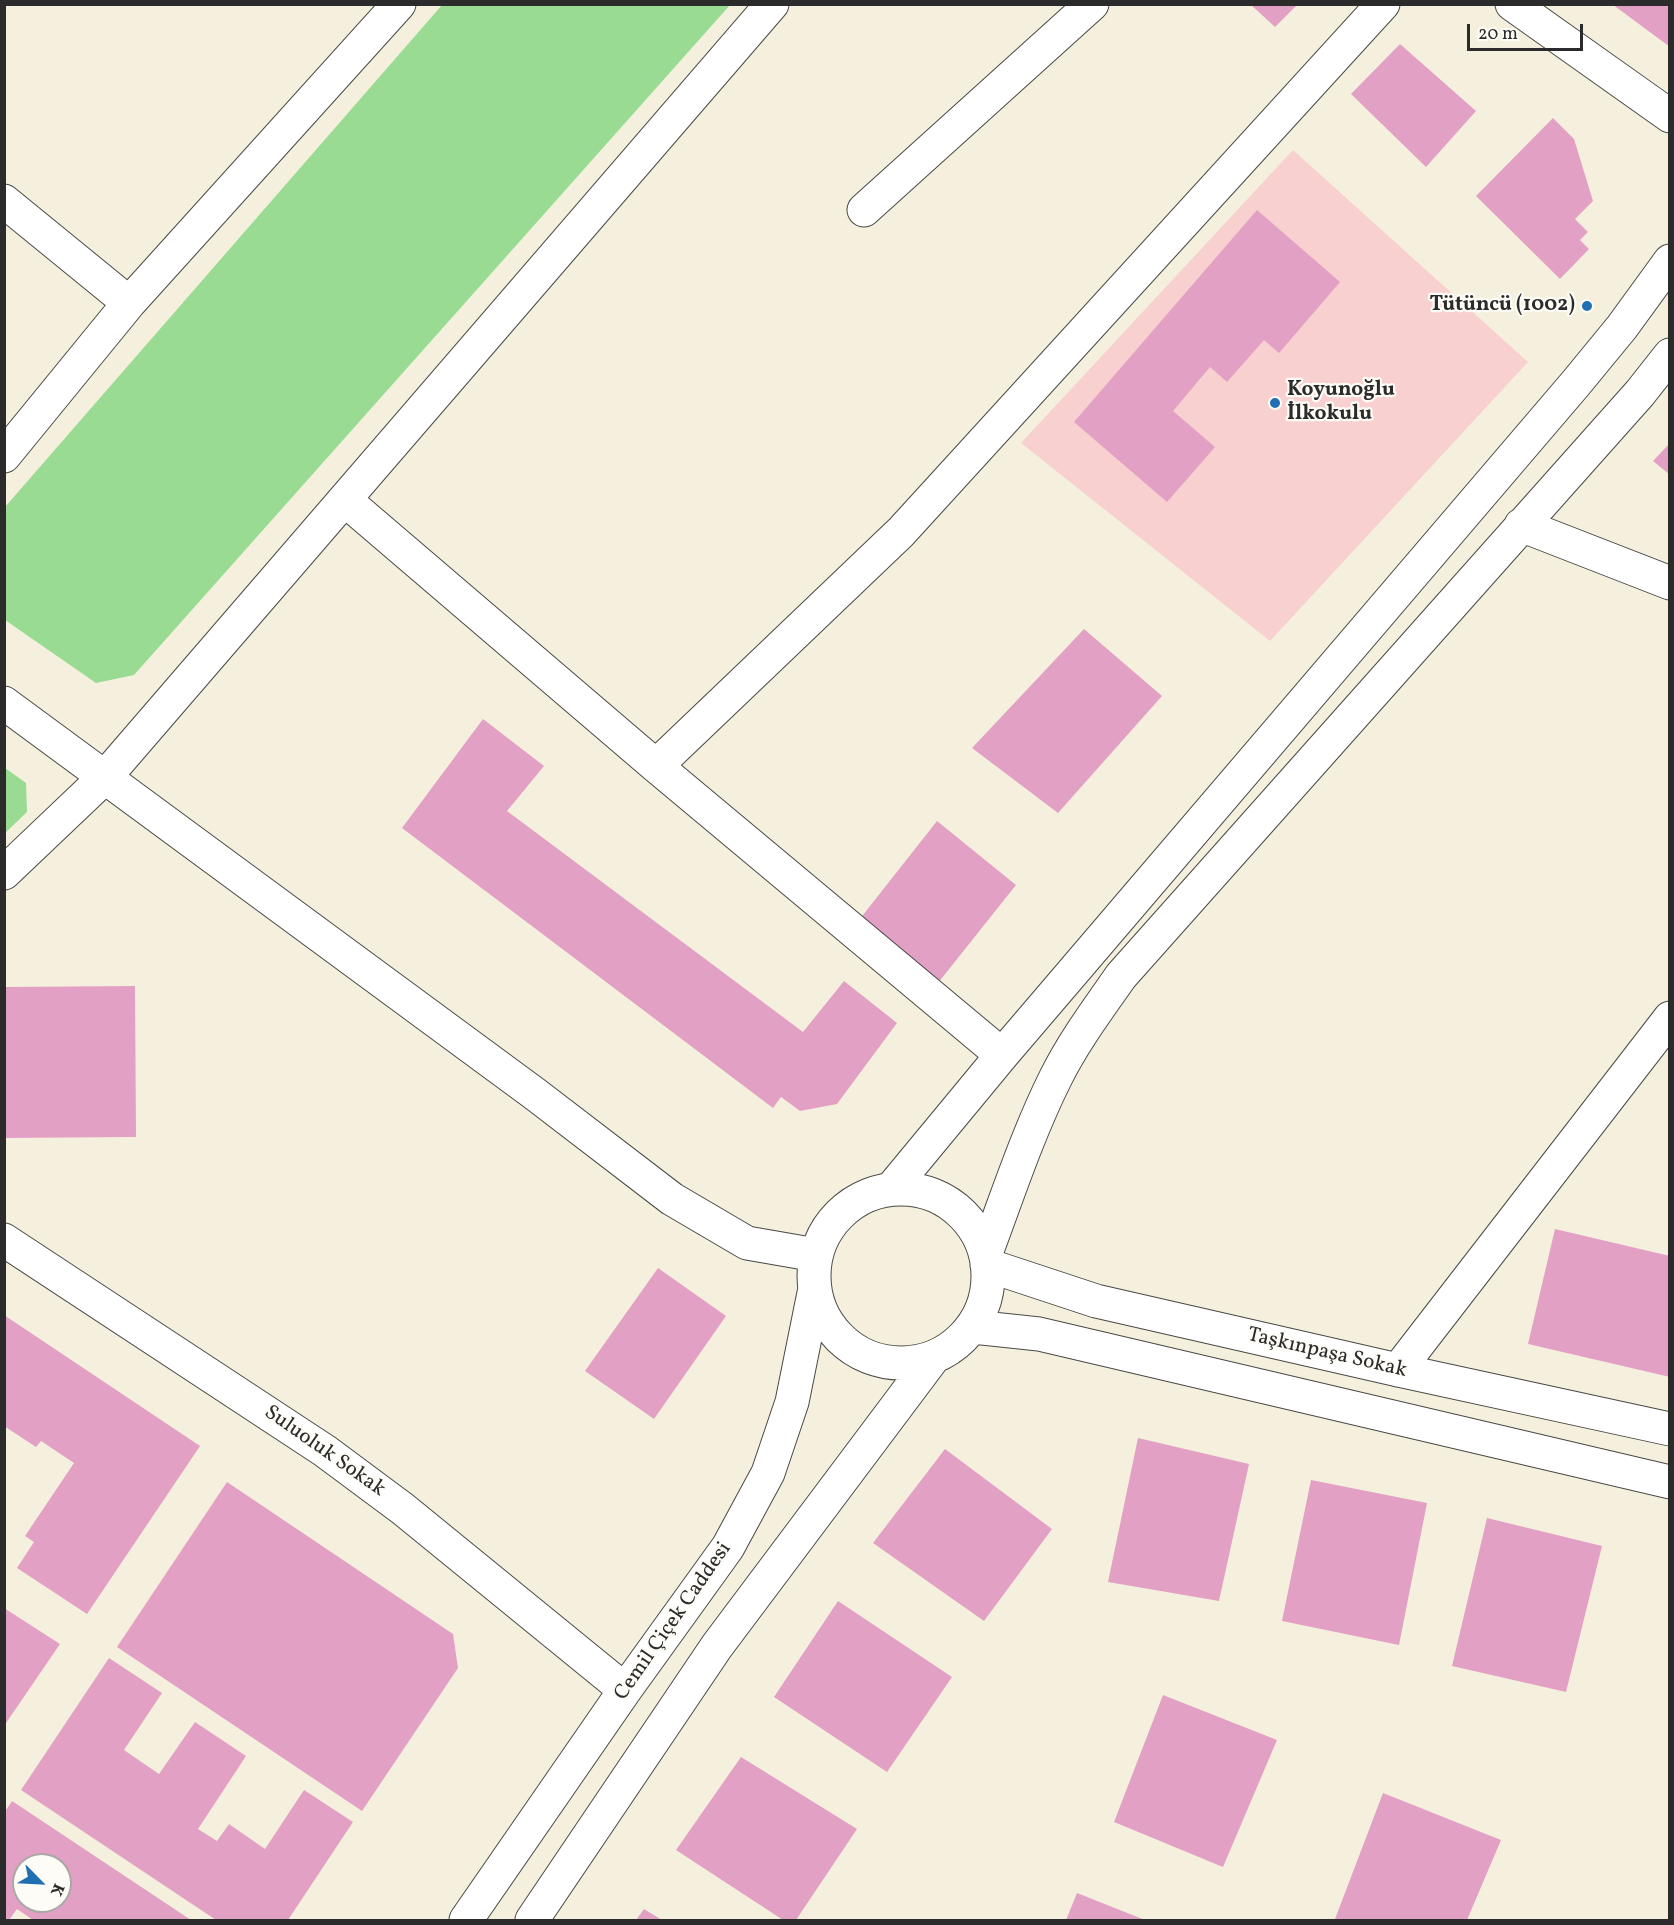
<!DOCTYPE html>
<meta charset="utf-8">
<style>
body{margin:0}
#map{position:relative;width:1674px;height:1925px;overflow:hidden;background:#f5f0dd;font-family:Vollkorn,serif}
canvas{display:block}
.frame{position:absolute;inset:0;border:6px solid #2b2b2b;pointer-events:none}
.north{position:absolute;left:12px;top:1853px;width:60px;height:60px;box-sizing:border-box;background:#fdfcf7;border:2px solid #a9a8a5;border-radius:50%;rotate:114deg;font-size:16px;font-weight:700;line-height:24px;text-align:center;color:#2b2b2b}
.north::after{content:'';display:block;margin:auto;width:21px;height:27px;background:#1f6fb2;clip-path:polygon(50% 0,100% 100%,50% 72%,0 100%)}
.scale{position:absolute;left:1467px;top:24px;width:116px;height:27px;box-sizing:border-box;border:3px solid #2b2b2b;border-top:0;padding-left:8px;font-size:18px;line-height:21px;white-space:nowrap;color:#2b2b2b;-webkit-text-stroke:4px #fdfcf7;paint-order:stroke}
</style>
<div id="map">
<canvas width="1674" height="1925"></canvas>
<div class="frame"></div>
<div class="north">K</div>
<div class="scale">20 m</div>
</div>
<script>
const ctx = document.querySelector('canvas').getContext('2d');
ctx.lineJoin = 'round';
function paint(path, color) { ctx.fillStyle = color; ctx.fill(path, 'evenodd'); }
function trace(path, color, width, dash) { ctx.strokeStyle = color; ctx.lineWidth = width; ctx.lineCap = dash ? 'butt' : 'round'; ctx.setLineDash(dash || []); ctx.stroke(path); }
function drawText(font, color, halo, rows, align = 'center') {
  ctx.font = font + ' Vollkorn,serif'; ctx.lineWidth = 4.5; ctx.setLineDash([]); ctx.textBaseline = 'middle'; ctx.strokeStyle = halo; ctx.fillStyle = color; for (const [text, x, y, turn = 0] of rows) {
    ctx.save(); ctx.translate(x, y); ctx.rotate((+turn || 0) * Math.PI / 180); ctx.textAlign = isNaN(turn) ? turn : align; if (halo) ctx.strokeText(text, 0, 0); ctx.fillText(text, 0, 0); ctx.restore();
  }
}
paint(new Path2D(`
 M1293,150l235,212 -258,279 -249,-198z`), '#f7d0cf');
paint(new Path2D(`
 M442,5h288l-596,670 -38,8 -91,-63v-113z
 M5,768l21,15 1,29 -22,21z`), '#99db92');
paint(new Path2D(`
 M1250,4h48l-23,23z
 M1612,4h58v43z
 M1400,44l76,67 -50,56 -75,-73z
 M1553,118l21,21 19,62 -18,18 13,13 -8,8 9,9 -29,30 -84,-83z
 M1257,210l83,72 -61,71 -15,-13 -37,42 -17,-15 -37,44 42,36 -48,55 -93,-80z
 M1670,443v32l-17,-14z
 M1084,629l78,67 -104,117 -86,-65z
 M483,719l61,47 -37,45 296,221 41,-51 53,42 -60,81 -37,7 -19,-14 -8,11 -371,-280z
 M937,821l79,64 -78,98 -79,-63z
 M135,986l1,151 -132,1v-151z
 M1555,1229l115,27v121l-142,-33z
 M658,1268l68,48 -72,103 -69,-48z
 M4,1315l196,131 -113,168 -70,-46 17,-26 -9,-6 49,-73 -33,-22 -5,6 -32,-21z
 M1138,1438l111,26 -30,137 -111,-19z
 M945,1449l107,80 -68,92 -111,-78z
 M1311,1480l116,23 -28,142 -117,-24z
 M227,1482l226,152 5,34 -96,143 -245,-164z
 M1487,1518l115,28 -36,146 -114,-26z
 M838,1601l114,76 -65,95 -113,-75z
 M4,1608l56,36 -56,82z
 M109,1658l53,35 -38,57 35,24 36,-52 51,34 -48,73 19,12 12,-17 36,25 39,-59 49,32 -65,98h-72l-195,-130z
 M1163,1695l114,45 -54,127 -109,-45z
 M741,1757l116,72 -61,91h-13l-107,-70z
 M1383,1793l118,47 -34,80h-128l-4,-1z
 M12,1801l179,119h-158l-16,-11 -8,11h-5v-107zM24,1865h36v36h-36z
 M1077,1893l68,27h-79z
 M644,1909l18,11h-26z`), '#e3a0c5');
const minor = new Path2D(`
 M1512,4l158,112
 M4,201l125,102
 M864,210l228,-206
 M4,456l125,-153 270,-299
 M345,500l311,266 346,289
 M1521,525l149,58
 M4,703l531,391 137,105 75,44 69,12
 M656,766l245,-234 482,-528
 M4,873l102,-97 666,-772
 M892,1188l110,-133 574,-672 46,-56 48,-66
 M814 1276a87 87 0 1 1 174 0a87 87 0 1 1-174 0Z
 M4,1240l321,211 78,58 222,181
 M986,1253c22,-59 42,-120 70,-176 18,-36 42,-68 65,-101l519,-583 30,-38
 M987,1265l109,36 302,69 272,59
 M973,1327l66,7 631,148
 M1398,1370l272,-352
 M466,1920l159,-230 103,-143 40,-74 24,-71 22,-109
 M532,1920l185,-274 216,-288`);
trace(minor, '#494946', 35);
trace(minor, '#fff', 33);
for (const [x, y, r, color] of [
 [1587,306,6,"#1f6fb2"],
 [1275,403,6,"#1f6fb2"]
]) { const dot = new Path2D(); dot.arc(x, y, r, 0, 2 * Math.PI); ctx.fillStyle = color; ctx.fill(dot); trace(dot, '#fdfcf7', 2); }
drawText('bold 21px', '#2b2b2b', '#fdfcf7', [
 ["Tütüncü (1002)",1575,306],
 ["Koyunoğlu",1287,391,"left"],
 ["İlkokulu",1287,415,"left"]
], 'right');
drawText('21px', '#2b2b2b', '#fdfcf7', [
 ["Taşkınpaşa Sokak",1327,1354,13],
 ["Suluoluk Sokak",324,1452,35],
 ["Cemil Çiçek Caddesi",674,1622,-55]
]);
</script>
